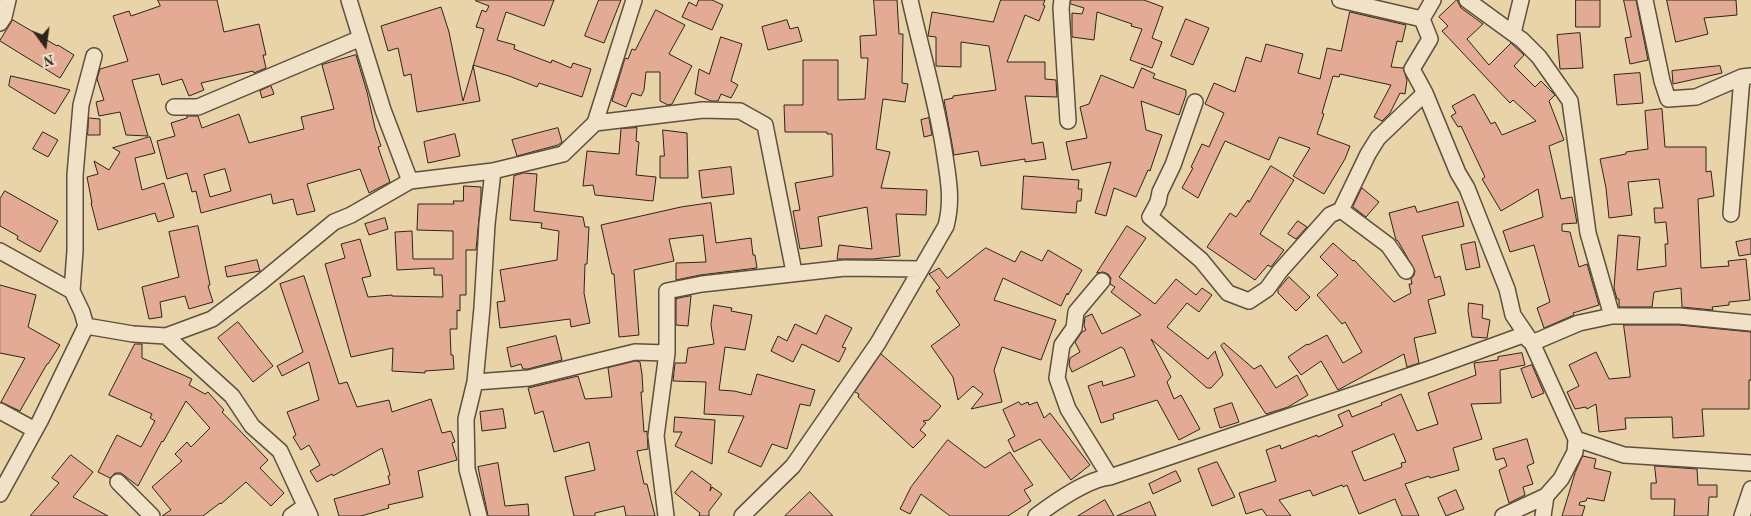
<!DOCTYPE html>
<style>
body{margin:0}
#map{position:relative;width:1751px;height:516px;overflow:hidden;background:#e9d3a9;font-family:"Old Standard TT",serif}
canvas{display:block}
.north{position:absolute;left:20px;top:20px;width:50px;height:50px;-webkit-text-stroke:4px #f1e2c7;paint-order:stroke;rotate:166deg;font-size:14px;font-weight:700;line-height:20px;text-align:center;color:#2d241b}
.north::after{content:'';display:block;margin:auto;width:18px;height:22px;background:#2d241b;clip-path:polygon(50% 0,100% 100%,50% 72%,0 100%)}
</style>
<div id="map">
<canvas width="1751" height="516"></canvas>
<div class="north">N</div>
</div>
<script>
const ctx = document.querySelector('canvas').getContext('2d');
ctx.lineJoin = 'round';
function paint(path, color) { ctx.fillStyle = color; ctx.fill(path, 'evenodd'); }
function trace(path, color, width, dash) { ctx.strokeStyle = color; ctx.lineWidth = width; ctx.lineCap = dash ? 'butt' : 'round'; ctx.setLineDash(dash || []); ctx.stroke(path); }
const building = new Path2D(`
 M158,0h59l7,32 35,-8 7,31h-3l3,13 -12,5 -1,-2 -52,12 3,7 -15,6 -7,-17 -20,6 -3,-11 -27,6 16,56 -22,-1 -6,-23 -21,4 -3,-14 8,-2 -7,-21 3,-10 28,-8 -15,-45 16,-5 2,5 29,-10z
 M476,0h78l-10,26 -38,-14 -9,28 18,5 -1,4 37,14 1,-3 19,8 2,-5 18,6 -9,28 -43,-14 -2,4 -28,-11 -36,-11 7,36 -63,11 -6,-38 -7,2 -6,-28 -10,3 -7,-25 60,-19 8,25 14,69 21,-72 -8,-2 6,-17 4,2 3,-6 -13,-5z
 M599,0h22l-17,43 -19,-7z
 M699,0h13l11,5 -11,25 -30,-13 7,-15 7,4z
 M874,0h23l2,34h4l-1,49 6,1 -3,18 -22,-3 -7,50 14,3 -9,36 46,2 -1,25 -30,-1 4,42 -27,3h-36l2,-14 33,4 -5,-42 -49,10 4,29 -22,3 -7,-38 7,-1 -5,-27 38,-7 -1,-42h-5v-2h-42l-1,-27h19v-45h35v40l27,-1 3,-41h-7l-1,-22 16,-1z
 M1001,0h44l-2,5 2,1 -6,15 -14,-6 -18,47h38v17l11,1 1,17 -32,-1 7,48 11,-2 3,17 -21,3v-3l-44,7 -3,-15 -24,4 -10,-55 9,-2v-2l43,-6 -7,-44 -28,-4v25l-25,-1v-29l-8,-1 4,-24 61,10z
 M1071,0h73l19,7 -11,31 10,4 -10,26 -22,-8 12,-31 -11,-3 1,-2 -35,-12 -3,28 -22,-3v-24l10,1 2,-6 -13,-4z
 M1457,0l4,8 22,16 -16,15 22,26 22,-22 13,12 -10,11 21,21 6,-6 14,14 -6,6 15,39 -15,6 12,53 11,-2 5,26 -15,1v7l8,1 9,35 8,-3 12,41 -26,8 1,2 -30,13 -7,-20 13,-6 -16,-57 -24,7 -7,-21 40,-14 -5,-28 -37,22 -19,-32 3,-2 -24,-51 -3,1 -7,-11 5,-3 -4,-7 22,-12 17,30 4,-2 7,13 34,-14 -23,-21 -3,3 -68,-72 6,-5 -9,-9z
 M1576,0h24v27h-24z
 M1624,0h12l12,60 -18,4 -5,-26 6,-1z
 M1667,0h69l1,15 -33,3 4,16 -32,8z
 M656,10l29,15 -16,29 23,12 -20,38 -4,1 -8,-4v-29h-14l-2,18 -3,6 -9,-3 -6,14 -14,-6 13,-43 3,1 4,-10 3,1z
 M1350,12l56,13 -4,17 -5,-1 -6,26 12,1 4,12 -2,14 -5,-1 -10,20 -8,8 -8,-4 17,-32 -51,-11 -1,3 -6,-1 -11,37 2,1 -7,20 33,12 -5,13 -21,35 -31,-18 17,-28 -31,-11 -10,23 -44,-19 -27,57 -16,-10 11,-20 -2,-1 11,-23 7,3 15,-34 -19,-9 9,-21 21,9 11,-35 15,5 5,-18 37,10 -5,19 22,6 7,-31 14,3z
 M1186,19l23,9 -16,37 -22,-9z
 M13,20l44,26 1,-1 16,10 -14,23 -60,-37z
 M787,20l3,9 8,-2 4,14 -34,9 -6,-23z
 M1580,33l3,35 -23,1 -3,-34z
 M721,37l21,7 -11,37 7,4 -7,13 -10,-4 -3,7h-7l-16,-7 4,-25 10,5z
 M356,55l11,37 8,36 6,18 -3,1 12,35 -21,11 -9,-24 -53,15 8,27 -18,4 -4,-16 -20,5 -2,-10 -70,19 -5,-22 -4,1 -5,-19 -20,6 -10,-38 18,-5 -4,-13 16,-5v-2h11l4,12 37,-14 10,29 55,-14 -3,-12 33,-8 -12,-44zM225,169l6,22 -21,6 -6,-22z
 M1720,66l2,7 -49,11 -1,-13z
 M1142,68l13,6 -2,4 33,12v5l-7,20 -38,-14 5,29 16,5 -12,36 -2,-1 -12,27 -22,-9 -8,28 -11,-3 16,-51 -39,8 -6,-28 21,-4 -7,-31 9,-3 12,-29 32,13z
 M1640,73l3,30 -26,2 -3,-30z
 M11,76l44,10 15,4 -15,24 -46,-28z
 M271,86l3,8 -12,4 -2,-7z
 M1662,109l3,38h41v25l5,-1 3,25 -16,3 3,69 28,-2 -1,-5 18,-2 4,41 -21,2v3l-17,2 1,3 -31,-3 -1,-19 -27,4 -2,15h-33v-8h-2l-3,-11 4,-53 22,2 -3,33 29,-4 -1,-22h3l-2,-22 -11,1 -1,-15h9l-4,-29 -31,3 4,33 -23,3 -3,-30 -6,-29 26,-5v-2l22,-3 -3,-38z
 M89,118l11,1v16h-12z
 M929,118l3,17 -8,2 -3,-17z
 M558,128l4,14 -4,3 -41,11 -5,-16z
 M637,128l-1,13 3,1 -3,33 20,2 -3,24 -58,-6 -2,-10 -10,1 4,-35 32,3 2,-25z
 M663,130l24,3 1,45h-28v-22h4z
 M43,132l15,8 -10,17 -15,-8z
 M455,134l5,22 -32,7 -4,-21z
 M150,137l5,16 -20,5 7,32 22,-7 10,34 -16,5 -3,-9 -57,17 -7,-27h1l-5,-26 11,-3 -4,-13 15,9 11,-18 -7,-4z
 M1271,166l23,14 -34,54 24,16 -13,17 -3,-2 -13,15 -48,-33 23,-34 6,4 12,-17 1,2z
 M731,167l3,27 -32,4 -3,-27z
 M524,173l13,1 -3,37 49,6 2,10h4l-2,37h-2l-1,29 6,30 -19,4 -1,-8 -70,9 -3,-26 8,-1 -5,-31 57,-10 2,-29 -18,-3 1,-5 -32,-3 4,-44z
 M1024,176l55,4 -1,9h4l-1,12h-4l-1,12 -54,-4z
 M464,186l17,1v10l-5,53h-10v45h-6v16l-3,-1v19h-7l1,26h2l1,14 -29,2v2l-33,-2 1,-23 -42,9 -26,-93 20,-6 -4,-14 19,-5 11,37 -9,2 6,19 24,-2v1l51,1 -1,-22h-8v-7l-37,2 -2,-38 17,-1 1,28h40v-28l-36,-1 1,-26h36l-1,-3h10z
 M1362,188l17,14 -13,15 -13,-10z
 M5,191l53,30 -18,31 -23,-13 1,-3 -18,-10v-27z
 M1458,202l6,24 -42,10 13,42 5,-2 5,19 -17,5 8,33 -22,5 5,25 -12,4 -3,-13 -66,36 -17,-29 -20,14 -13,-18 19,-13 1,1 19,-10 16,28 19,-11 -17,-30 -3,2 -25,-29 21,-20 -18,-18 13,-14 20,18 1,-1 40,42 17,-9 -2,-9h3l-1,-5 3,-4 1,-4 -17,-30 -2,-1 -7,-27 26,-7 2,6z
 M711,203l5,40 35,-5 2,17h2l2,13 -57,7 -24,5v-17l30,-1 -3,-27 -34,4 5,22 -40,9 5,65 -20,2 -5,-63h-2l-11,-49 80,-18z
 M385,218l3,11 -19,6 -4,-11z
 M1298,221l9,6 -11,12 -8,-5z
 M198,226l12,59 -2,1 5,16 -24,7 -4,-13 -25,6 2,15 -13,2 -7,-32 37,-10 -10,-45z
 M1127,226l19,12 -27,39 36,27 21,-25 20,16 6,-7 10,7 -13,17 -12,-9 -20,24 41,32 7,-8 8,24 -12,13h-4l-56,-49 20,38 -4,5 7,17 7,-4 19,34 -21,11 -22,-40 -44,14 1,5 -13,4 -13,-37 14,-5 1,5 32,-10 -11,-27 -3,-2 -49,25 -3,-7 1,-7 10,-6 -5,-10 7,-10 4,-2 -2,-4 1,-9 7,-3 10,20 39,-19 -30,-23 4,-5 -5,-3 1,-6 -3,-4 -5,-2 -6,1z
 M1751,239v15l-12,2 -3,-14z
 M1475,242l5,25 -14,3 -5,-25z
 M986,248l29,14 6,-11 21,10 6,-11 34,20 -14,25 -1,-2 -6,13 -58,-28 -9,22 62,20 -15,40 -39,-13 -8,23 8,32 -31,7 12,-15 -10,-8 -15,14 -5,-23 -22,-31 29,-21 -24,-34 4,-3 -11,-14 10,-6 8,10z
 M257,260l3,11 -33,6 -2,-10z
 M304,276l35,108 8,-2 10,25 32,-7 3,12 39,-13 11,34 9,-2 4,11 -3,1 5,17 -39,11 5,26 -35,8 1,3 -28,8h-22l-5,-17 56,-15 -2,-8 2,-1 -8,-27 -49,28 -1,-2 -15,8 -7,-11 10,-6 -11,-20 -8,5 -8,-13 3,-2 -9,-23 32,-12 -10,-38 -27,14 -5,-10 26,-14 -23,-68z
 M1289,277l21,20 -14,14 -18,-18v-3z
 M0,285l36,10 -8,32 32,18 -12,19h-1l-27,47 -19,-9 24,-44 -25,-5z
 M691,296l-3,30 -12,-1v-26z
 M1469,303l14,2 -1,13 8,2 -3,18 -15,-1 -4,-26z
 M714,305l18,3 -1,3 21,4 -7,35 -20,-3 -6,43 15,1 17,4 6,-21 58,16 -5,16 -10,-2 -13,45 -15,-5 -11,23 -33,-15 16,-36 -40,-2 2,-32 -33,-1 2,-18h11l2,-15 26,-4 -3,-19z
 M826,315l26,13 -10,19 4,1 -7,14 -37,-18 -9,18 -22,-11 7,-15 9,5 8,-17 21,10z
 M238,322l35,44 -20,16 -35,-44z
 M1624,325h55l72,7v48h-2v29h-47l2,27 -31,2 -1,-21 -47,1 1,11 -27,3 -3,-28 -9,5 -1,-2 -11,2 -8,-17 12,-6 -10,-21 27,-13 13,27 21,-2z
 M556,336l6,24 -34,9h-5l-2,-5 -10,3 -4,-19z
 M1224,343l30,26 7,-4 15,23 21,-13 11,20 -20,12 -22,7 -45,-68z
 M135,344h7v14l39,16 11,5 -3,6 16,9 3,-2 16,18 -2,2 46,48 -8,8 24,25 -13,13 -25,-24 -25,22 -1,-1 -17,13h-41l9,-6 -19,-23 30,-26 -7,-7 12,-12 4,5 19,-19 -24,-27 -23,41 -1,-1 -24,45 -17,-13h-6l-5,5 -12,-6 19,-37 24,12 14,-26 -5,-3 2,-4 -43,-19z
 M1522,353l3,12 -25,5 1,33 -30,1 11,35 -29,9 6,22 -29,8 -1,-2 -24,8 14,32h-17l-7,-17 -36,15 -12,-29 -4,2 -1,-2 -29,11 -3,-6 -31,10 12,16h-24l-5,-7 -16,5 -7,-21 37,-12 -10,-31 14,-5 1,4 36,-14 1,2 25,-11 -5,-11 11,-5 3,7 30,-12 -1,-2 20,-9 16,37 21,-7 -10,-31 48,-18 -2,-12 24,-3v-3zM1394,434l12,28 -5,1 1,4 -38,14 -12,-29z
 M881,354l60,52 -12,14 -6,1 3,2 -6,7 6,5 -13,13 -55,-51 1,-3 -4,-2z
 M636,361l4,1 2,12 1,18h-2l3,40 3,-1 1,18 -11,2 7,33h3l8,32h-29l-2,-10 -29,7v3h-21l-9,-39 30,-7 -6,-28 -35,10 -11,-41 -8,3 -7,-26 50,-12 7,23 27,-2 -4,-29z
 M1532,365l12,28 -12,5 -11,-29z
 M1019,402l2,3 7,-3 1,3 8,-3 7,16 6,-5 40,52 -19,15 -31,-41 -26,13 -6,-12 7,-4 -12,-26z
 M1232,403l7,19 -19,6 -6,-19z
 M503,409l3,19 -24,3 -2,-19z
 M675,417l40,3 -3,44 -37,-18 7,-14h-8z
 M1527,439l7,24 -7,3 6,18 -10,3 2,8 -16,8 -10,-33 8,-4 -3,-8 -8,2 -3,-11z
 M948,440l37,28 25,-16 23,33 -9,5 7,11 -23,15h-58l-29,-22 -11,20 -10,-5 11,-22z
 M71,455l22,17 -20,25 35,19h-78l29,-33 -7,-5z
 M1583,456l13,3 -2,9 17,4 -7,29 -17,-3 -1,3 -6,1 -1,3 6,1 -3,10h-20l13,-43z
 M1217,462l18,35 -23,9 -14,-37z
 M498,463l7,43 23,-2 1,12h-41l-10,-49z
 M1655,466l42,3 1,16h19v12h-8l-1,19h-34l1,-17h-24v-16h5z
 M692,471l19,14 -1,6 2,-4 10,7 -13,17v5h-10l1,-3 -25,-20z
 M1176,471l5,10 -28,13 -4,-10z
 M1456,490l8,19 -18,7 -8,-18z
 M810,492l23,24h-48z
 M1105,500l9,16h-36z
 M1150,502l6,14h-39z`);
paint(building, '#e3ab93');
trace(building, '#2d241b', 1);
const minor = new Path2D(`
 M349,0l34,110 27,71
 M1062,0l-1,8 7,113
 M1340,0l82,19
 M1467,0l55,40 17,17 31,44 18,132 24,83
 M1645,0l17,81 6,18 28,-2 46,-20 9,-1
 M0,23l4,-6 4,-17
 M1513,33l8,-33
 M94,56l-13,49 -6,70v76l-3,40 10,21 4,14 47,8 33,2 46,-17 48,-36 74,-61 17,-7 59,-34 83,-10 70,-17 32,-31 108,-13 37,1 25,14 29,147
 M1425,93l33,80 9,15 40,101 6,26 19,28 44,96 48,16 127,8
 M1195,102l-22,63 -13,27 -2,10 -8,15 51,43 27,33 21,8 18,-12 13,-18 50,-56 11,-5 27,-56 10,-16 47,-45 -13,-24 18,-30 -8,-20 11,-19
 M174,107h24l163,-69
 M595,123l39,-123
 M1341,210l47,35 18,26
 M1731,214l11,-137
 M0,251l72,40
 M1102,281l-26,31 -2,16 -12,17 -5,33 11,31 42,68
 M166,336l66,60 20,30 28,25 30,65
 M475,382l54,-4 106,-26 32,1
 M0,411l35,19
 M118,482l34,34
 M0,494l40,-73 46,-95
 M291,516l14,-10
 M479,516l-12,-47 -1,-50 9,-37 7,-74 5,-84 6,-53
 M666,516l-10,-80 11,-83v-62l35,-7 143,-16 75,1
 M742,516l51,-50 85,-123 68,-117c7,-27 2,-49 -2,-76 -8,-51 -23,-100 -34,-150
 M1036,516c19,-14 51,-37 74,-39l322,-109 91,-33 9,8 47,-20 33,-7h67l72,7
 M1503,516l43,-20
 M1543,516l3,-20 15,-17 14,-27 1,-13
 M1742,516l9,-27`);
trace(minor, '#5c503e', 18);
trace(minor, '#f1e2c7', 15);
</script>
